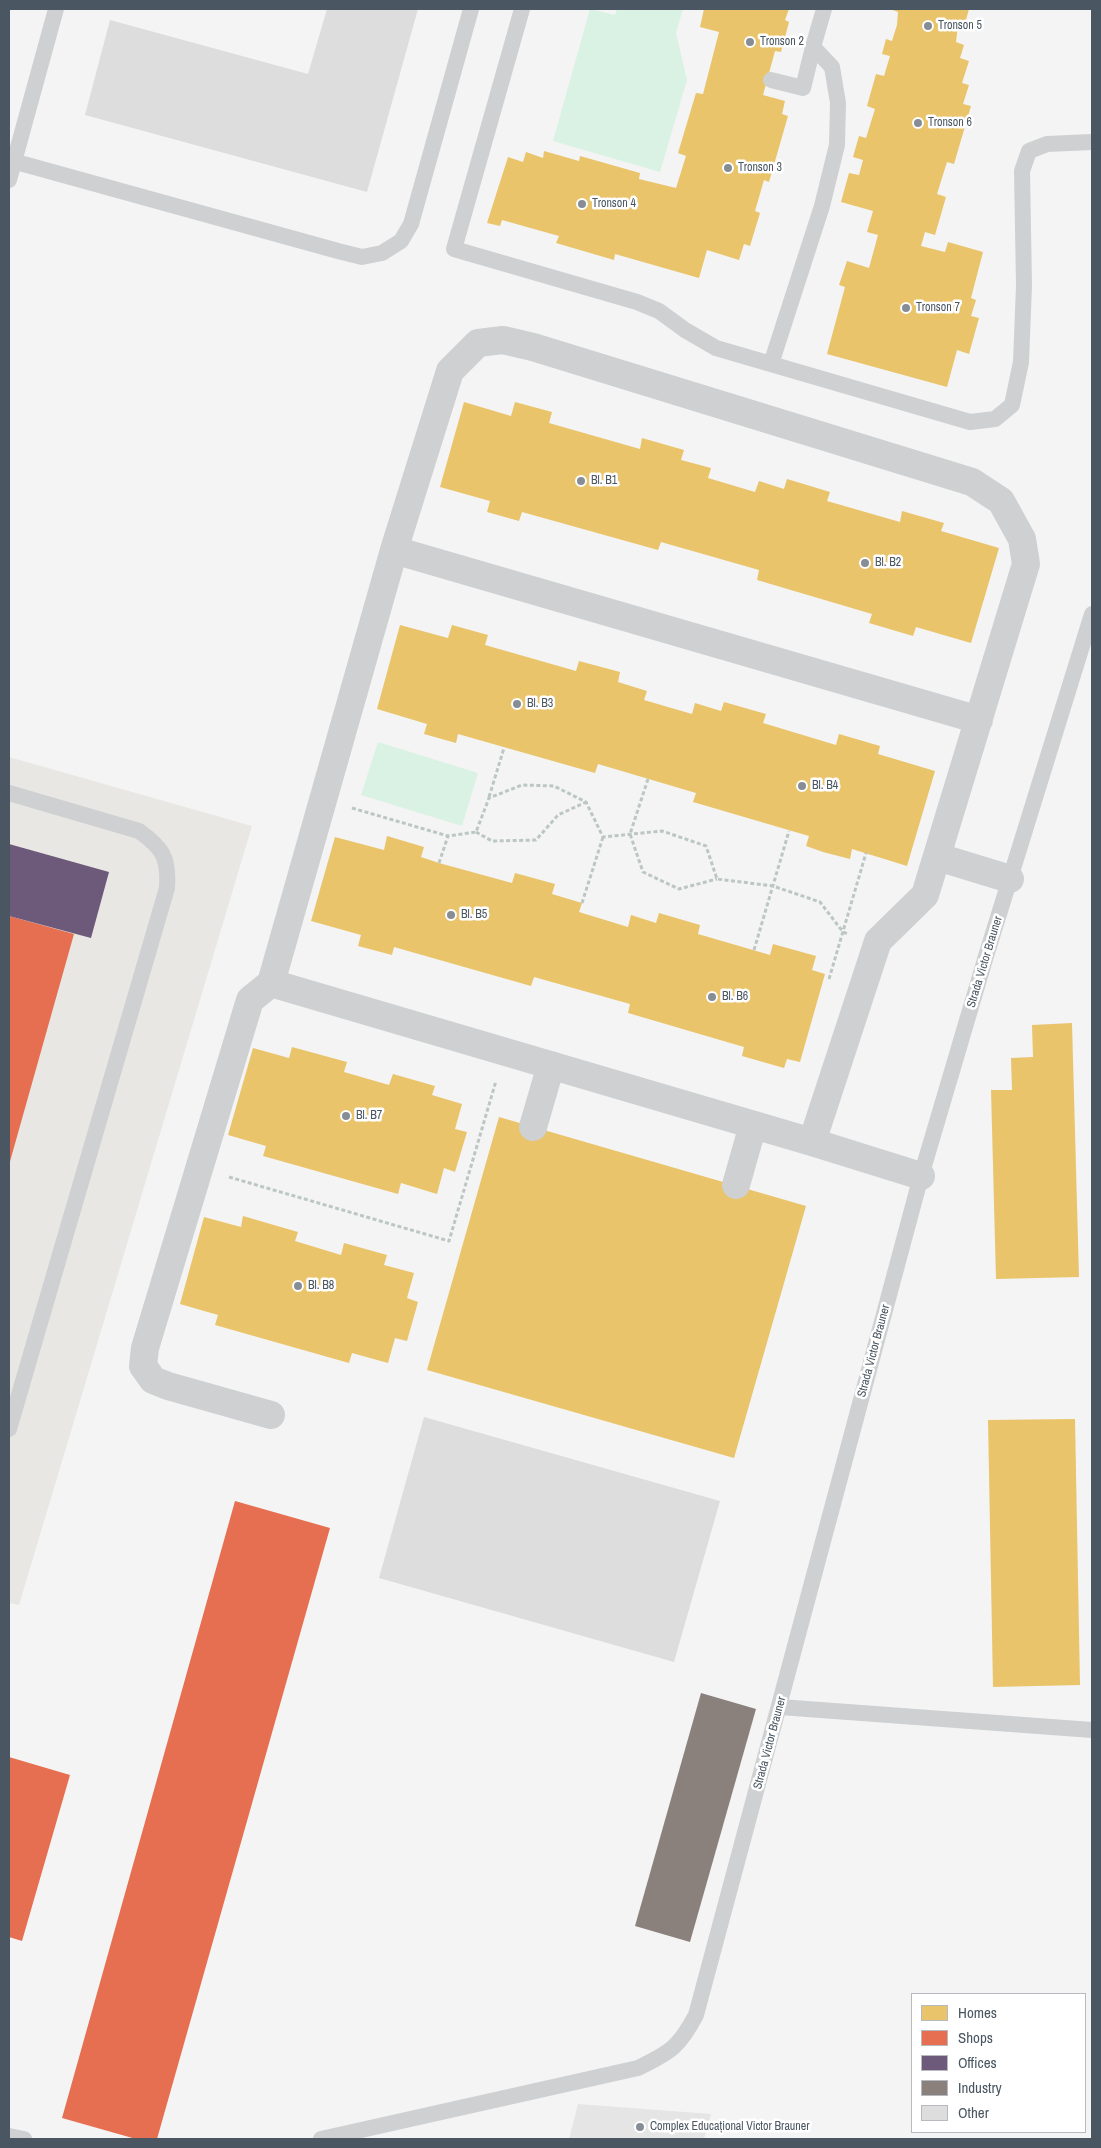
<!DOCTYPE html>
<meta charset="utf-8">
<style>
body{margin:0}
#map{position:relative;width:1101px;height:2148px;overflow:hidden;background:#f4f4f4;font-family:"Archivo Narrow",sans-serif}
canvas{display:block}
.frame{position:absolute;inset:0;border:10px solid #4a5661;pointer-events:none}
.legend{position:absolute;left:911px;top:1993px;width:175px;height:140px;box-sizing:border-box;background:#fff;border:1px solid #b7bbc0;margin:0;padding:6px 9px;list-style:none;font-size:15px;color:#4a5661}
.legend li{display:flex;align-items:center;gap:10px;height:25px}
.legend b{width:25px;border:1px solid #b7bbc0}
</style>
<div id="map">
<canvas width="1101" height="2148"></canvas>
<div class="frame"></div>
<ul class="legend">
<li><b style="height:14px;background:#e9c46a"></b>Homes</li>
<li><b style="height:14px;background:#e76f51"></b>Shops</li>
<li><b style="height:14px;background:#6d597a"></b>Offices</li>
<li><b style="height:14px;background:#8a817c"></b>Industry</li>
<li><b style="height:14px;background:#ddddde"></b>Other</li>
</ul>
</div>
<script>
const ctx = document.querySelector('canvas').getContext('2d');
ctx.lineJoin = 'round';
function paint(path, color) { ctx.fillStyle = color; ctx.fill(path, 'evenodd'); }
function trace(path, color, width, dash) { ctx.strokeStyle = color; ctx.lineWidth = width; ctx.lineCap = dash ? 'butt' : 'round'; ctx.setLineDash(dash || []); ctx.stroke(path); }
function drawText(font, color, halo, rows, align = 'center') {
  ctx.font = font + ' "Archivo Narrow",sans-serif'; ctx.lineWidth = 5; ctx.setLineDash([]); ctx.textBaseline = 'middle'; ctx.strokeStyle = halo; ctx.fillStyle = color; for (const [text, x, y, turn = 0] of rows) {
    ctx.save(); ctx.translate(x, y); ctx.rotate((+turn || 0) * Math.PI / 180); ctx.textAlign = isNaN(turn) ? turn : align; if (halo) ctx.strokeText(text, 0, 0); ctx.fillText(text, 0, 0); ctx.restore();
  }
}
paint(new Path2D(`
 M9,757l243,69 -233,779 -10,-2z`), '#e8e7e3');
paint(new Path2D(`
 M578,2104l133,10 -7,25h-135z`), '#e6e5e6');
paint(new Path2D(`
 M590,9l25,6 2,-6h66l-7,24 11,47 -27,92 -107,-31z
 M378,742l100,31 -16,53 -101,-31z`), '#d9f2e3');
paint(new Path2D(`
 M704,9h85l-4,11 4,2 -8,30 -6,-1 -12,44 22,6 -3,13 6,2 -19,66 -5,-2 -9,31 5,2 -10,33 -6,-2 -5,16 -32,-10 -8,28 -84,-24 -1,6 -58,-17 3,-7 -57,-16 -2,6 -13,-3 21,-66 15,5 3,-10 17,6 1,-7 35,10 1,-5 60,17 -1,6 37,9 10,-32 -8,-3 18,-60 7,1 16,-62 -19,-5z
 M890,9h79l-5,18 -6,-2 -2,17 8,3 -4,13 9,3 -7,22 7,2 -6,19 8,2 -17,58 -7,-2 -10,32 9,3 -11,38 -10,-3 -4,14 24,6 3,-10 35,10 -12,46 5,2 -5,16 8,2 -10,36 -12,-4 -10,37 -120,-33 18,-67 -6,-2 8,-24 22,7 9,-33 -11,-3 6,-21 -32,-9 8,-29 10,2 4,-15 -10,-3 6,-21 7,2 9,-29 -8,-3 9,-32 8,2 6,-20 -8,-2 4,-15 6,2 5,-16 1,-13z
 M464,402l47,14 4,-14 37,10 -3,11 91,26 2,-11 42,12 -3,10 30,8 -3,10 47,14 4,-11 25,8 3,-10 43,13 -3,9 73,21 2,-11 42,12 -3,8 58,17 -28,95 -55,-16 -3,9 -44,-13 3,-9 -115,-34 2,-10 -98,-28 -3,8 -136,-38 -3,9 -32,-9 3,-11 -50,-14z
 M400,625l48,13 4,-13 36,10 -3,10 91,26 3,-10 41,11 -2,10 29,9 -3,9 48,14 3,-11 26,8 3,-9 42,12 -3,9 73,22 3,-11 41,12 -2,8 57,17 -28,95 -55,-17 -2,10 -27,-7 -17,-6 3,-10 -116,-34 3,-9 -98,-29 -3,9 -137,-39 -2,9 -32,-9 3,-10 -50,-15z
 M387,836l37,11 -3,10 18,6 73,20 3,-10 40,11 -3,10 30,9 -3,9 49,15 3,-12 25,8 3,-10 41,12 -2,9 72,21 3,-11 43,12 -4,14 13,4 -25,88 -13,-3 -3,9 -42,-12 2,-9 -116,-34 2,-9 -96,-27 -3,9 -137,-39 -2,8 -34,-9 3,-11 -50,-14 24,-84 49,13z
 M1072,1023l7,254 -83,2 -5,-189h21l-1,-32 22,-1 -1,-32z
 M292,1047l55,15 -3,10 45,13 4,-11 42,12 -3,9 30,9 -7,25 12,3 -12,40 -11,-4 -7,26 -36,-11 -3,11 -135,-38 3,-10 -38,-11 25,-87 36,10z
 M499,1117l307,89 -72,252 -307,-88z
 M243,1216l55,16 -3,9 46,14 3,-12 43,12 -3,10 30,8 -7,25 11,4 -11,39 -12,-3 -7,25 -36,-10 -3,10 -134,-38 3,-10 -38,-11 24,-87 37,10z
 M1075,1419l5,266 -87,2 -5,-267z`), '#e9c46a');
paint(new Path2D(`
 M9,916l65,18 -65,231z
 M235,1501l95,27 -173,611h-21l-74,-21z
 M9,1757l61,18 -48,166 -13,-4z`), '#e76f51');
paint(new Path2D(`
 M9,844l100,28 -18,66 -82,-22z`), '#6d597a');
paint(new Path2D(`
 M701,1693l55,16 -66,233 -55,-16z`), '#8a817c');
paint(new Path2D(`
 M327,9h91l-51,183 -282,-77 25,-95 198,54z
 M424,1417l296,84 -46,161 -295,-84z`), '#ddddde');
trace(new Path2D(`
 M648,779l-18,55 13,38 36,17 38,-10
 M489,797l15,-49
 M352,808l96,28 28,-4 13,-34 33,-13 32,1 32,16 17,35 59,-6 44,15 11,33 56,7 47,16 23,30 5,2
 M476,832l16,9 44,-1 22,-25 28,-13
 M439,863l9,-27
 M582,903l21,-66
 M754,950l35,-119
 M829,979l37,-126
 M229,1177l220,64 47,-160`), '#bcc7c4', 3, [4, 2.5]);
trace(new Path2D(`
 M522,9l-68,240 183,53 22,9 26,19 31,18 254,74 25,-3 17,-14 9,-43 3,-76 -2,-115 7,-20 18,-7 45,-2
 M771,80l32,8 10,-41
 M9,160l329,91 24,6 20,-4 19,-12 10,-17 60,-215
 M9,180l47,-171
 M771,364l51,-158 15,-61 1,-42 -6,-36 -19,-20 11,-38
 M9,793l130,38c24,17 30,27 28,57l-158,541
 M780,1707l312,23
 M9,2136l15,3
 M321,2139l317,-71c33,-16 41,-21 58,-53l225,-839 65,-220 106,-342`), '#ced0d2', 16);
trace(new Path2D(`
 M394,550l585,170
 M938,857l72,22
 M271,983l541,159 109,34
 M533,1127l18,-62
 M736,1185l17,-60
 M271,1415l-103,-29 -15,-6 -10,-14 2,-18 105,-348 21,-17 123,-433 56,-179 28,-28 25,-3 30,7 439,135 29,19 21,38 4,25 -101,331 -47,46 -66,201`), '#ced0d2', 28);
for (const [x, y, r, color] of [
 [928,26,5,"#868d94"],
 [750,42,5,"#868d94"],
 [918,123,5,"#868d94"],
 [728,168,5,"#868d94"],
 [582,204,5,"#868d94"],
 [906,308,5,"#868d94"],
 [581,481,5,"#868d94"],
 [865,563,5,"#868d94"],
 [517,704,5,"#868d94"],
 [802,786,5,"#868d94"],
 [451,915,5,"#868d94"],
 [712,997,5,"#868d94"],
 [346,1116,5,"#868d94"],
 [298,1286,5,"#868d94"],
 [640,2127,5,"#868d94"]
]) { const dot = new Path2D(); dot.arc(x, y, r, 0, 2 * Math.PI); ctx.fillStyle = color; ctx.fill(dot); trace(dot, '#fff', 2); }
drawText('12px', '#4a5661', '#fff', [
 ["Tronson 5",938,26],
 ["Tronson 2",760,42],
 ["Tronson 6",928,123],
 ["Tronson 3",738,168],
 ["Tronson 4",592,204],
 ["Tronson 7",916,308],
 ["Bl. B1",591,481],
 ["Bl. B2",875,563],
 ["Bl. B3",527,704],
 ["Bl. B4",812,786],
 ["Bl. B5",461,915],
 ["Bl. B6",722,997],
 ["Bl. B7",356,1116],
 ["Bl. B8",308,1286],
 ["Complex Educațional Victor Brauner",650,2127]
], 'left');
drawText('12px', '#4a5661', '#fff', [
 ["Strada Victor Brauner",985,962,-73],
 ["Strada Victor Brauner",874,1351,-75],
 ["Strada Victor Brauner",770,1743,-75]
]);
</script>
